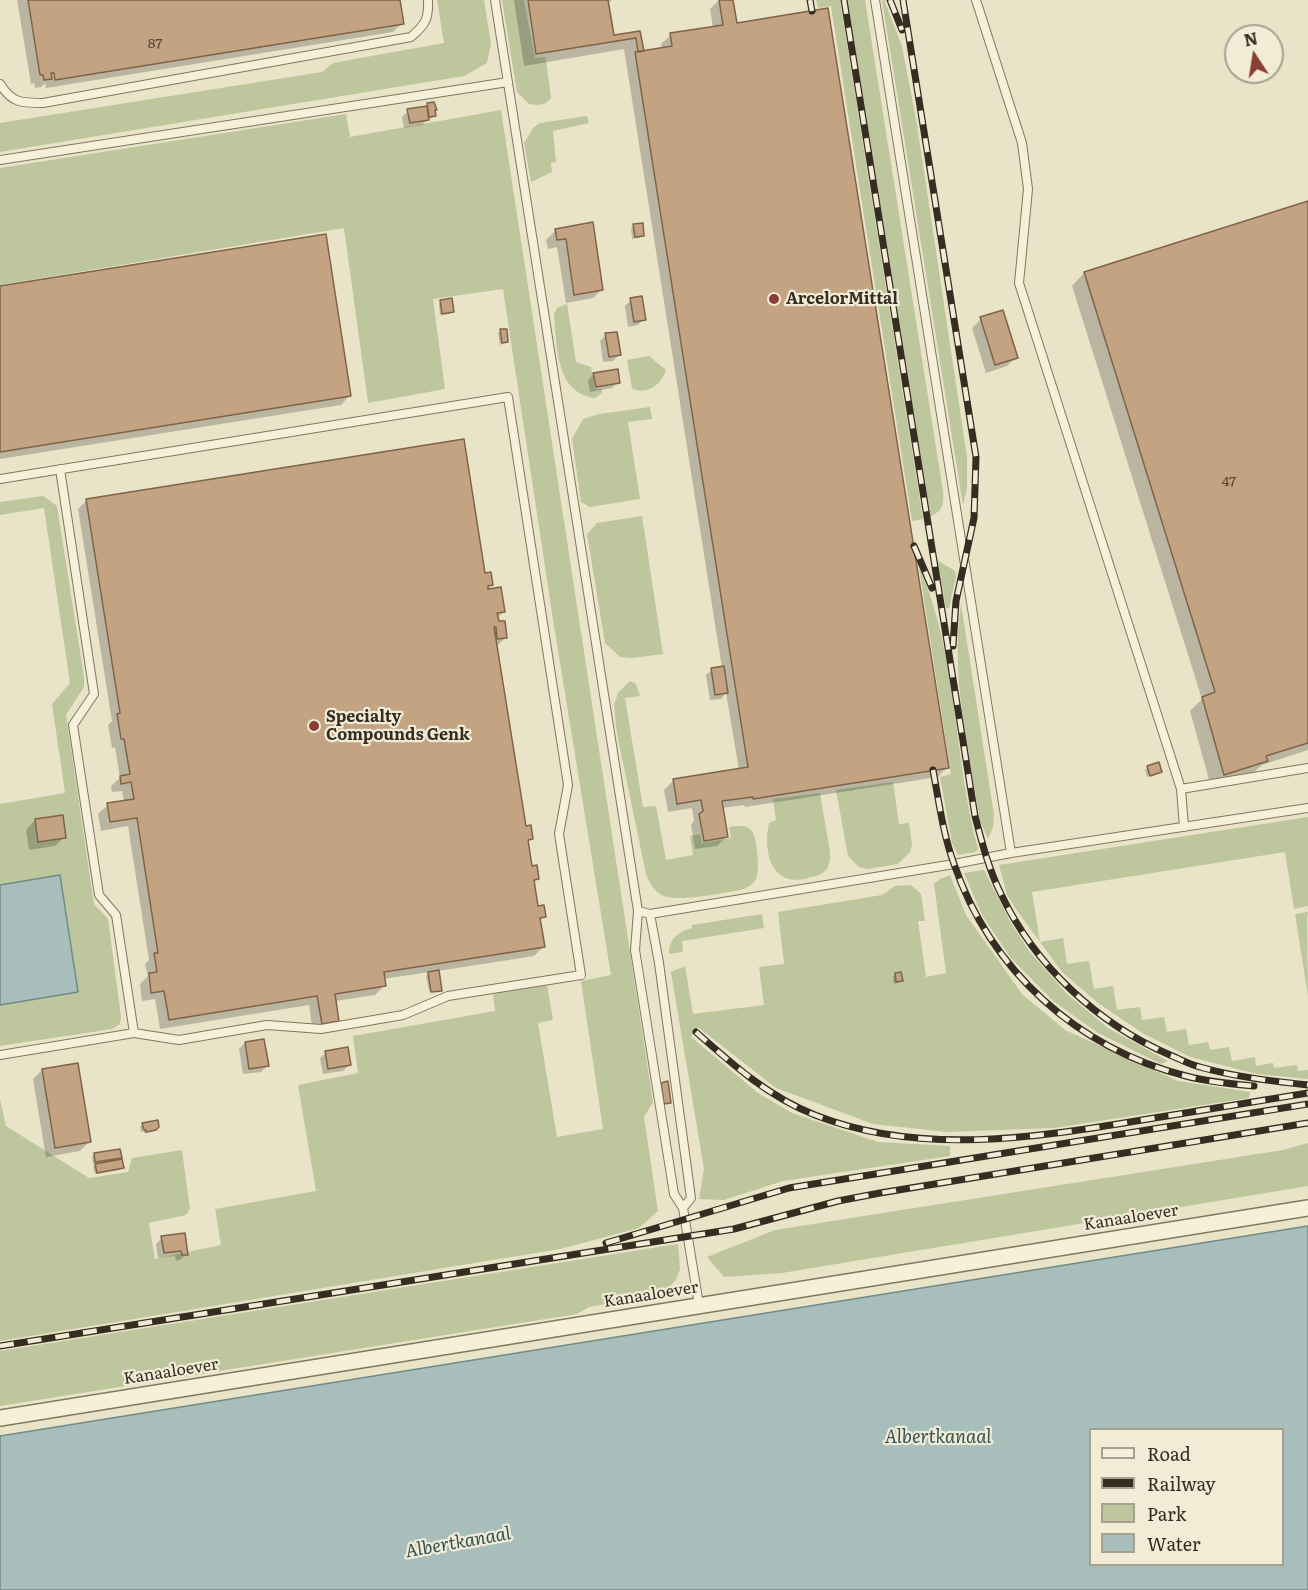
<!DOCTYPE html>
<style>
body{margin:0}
#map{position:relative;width:1308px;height:1590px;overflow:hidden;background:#e9e3c8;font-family:Literata,serif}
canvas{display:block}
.legend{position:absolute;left:1089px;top:1428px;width:195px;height:138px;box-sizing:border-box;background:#f2ecd7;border:2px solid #a6a08e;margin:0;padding:8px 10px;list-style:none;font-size:18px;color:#352d21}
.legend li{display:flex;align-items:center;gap:12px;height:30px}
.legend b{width:30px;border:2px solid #a6a08e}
.north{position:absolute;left:1224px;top:24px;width:60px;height:60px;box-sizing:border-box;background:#f2ecd7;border:2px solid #a6a08e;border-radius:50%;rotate:348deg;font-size:16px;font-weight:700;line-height:24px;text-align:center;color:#352d21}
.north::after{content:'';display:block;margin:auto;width:21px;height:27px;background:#8b3e36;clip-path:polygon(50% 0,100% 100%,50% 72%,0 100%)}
</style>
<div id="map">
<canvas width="1308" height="1590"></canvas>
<ul class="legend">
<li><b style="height:8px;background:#f5f0da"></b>Road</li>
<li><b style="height:8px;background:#352d21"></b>Railway</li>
<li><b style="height:16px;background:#bdc69d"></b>Park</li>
<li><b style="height:16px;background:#a8beba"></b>Water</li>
</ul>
<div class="north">N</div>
</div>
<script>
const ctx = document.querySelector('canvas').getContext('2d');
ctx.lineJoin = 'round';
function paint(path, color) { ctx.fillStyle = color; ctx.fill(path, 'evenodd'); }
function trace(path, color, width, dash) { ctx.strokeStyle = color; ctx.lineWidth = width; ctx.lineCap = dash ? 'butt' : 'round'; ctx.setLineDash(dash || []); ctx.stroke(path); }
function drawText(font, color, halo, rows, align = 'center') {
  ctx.font = font + ' Literata,serif'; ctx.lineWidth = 4.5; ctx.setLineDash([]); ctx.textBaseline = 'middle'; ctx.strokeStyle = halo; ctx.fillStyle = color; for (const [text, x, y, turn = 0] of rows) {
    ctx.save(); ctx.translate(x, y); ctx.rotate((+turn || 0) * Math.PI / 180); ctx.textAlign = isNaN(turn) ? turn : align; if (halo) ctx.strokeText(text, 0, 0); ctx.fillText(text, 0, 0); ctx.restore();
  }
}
paint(new Path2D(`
 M437,0h47l7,44 -4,19 -23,13 -464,76v-29l322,-51 11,-9 111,-20z
 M502,0h22l11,58 10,-1 1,3 5,38 -5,5 -8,2 -9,-1 -12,-12z
 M816,0h24l83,519 -11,2 -81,-515 -13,2z
 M847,0h18l78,491c1,14 0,19 -13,26z
 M882,0h2l18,46 15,79 50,332v31l-4,17z
 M501,110l152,992 -9,15 14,94 -19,17 -79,21 -560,92v-242l6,27 83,52 39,-6 4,-14 50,-8 8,59 -4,6 -37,8 6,36 66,-14 -6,-36 101,-18 -18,-106 60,-12 -5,-37 142,-25 -2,-18 54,-8 6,35 -15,3 19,114 46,-8 -22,-148 30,-6 -57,-349 -51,-337 -70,10 12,90 -77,14 -24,-175 -344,57v-117l346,-54 4,23z
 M587,116l2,7 -36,8 3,31 -5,1 1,9 -21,10 -7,-39 9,-15 7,-5z
 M567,304l9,58 15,5 4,22h7v4l-7,5c-40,-5 -38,-53 -41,-84l3,-6z
 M649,356l17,14c-4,14 -19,26 -34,18l-5,-28z
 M650,407l2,12 -24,3 12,77 -50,8 -9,-5 -9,-63 11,-20 16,-5z
 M43,496l14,10 27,171v10l-18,28 28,189 14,15 13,98 -1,7 -8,5 -112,17v-242l65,-11 -13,-89 18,-21 -26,-175 -44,7v-13z
 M642,516l21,138 -31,4 -12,-1 -15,-14 -18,-109 10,-11z
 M937,560l18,11 1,6 -7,31h-3z
 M919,567c39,87 34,190 59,282l-3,3 -17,3 -6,-12 -12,-66 11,-3z
 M961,604l33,211 -1,13 -5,11 -8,-18c-11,-71 -30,-144 -19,-217z
 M630,681l6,3 4,12 -15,2 18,109 13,-1 10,54 27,-5 -3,-19 10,-2 2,9 29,-5 -2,-11c8,-1 17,-3 23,4 5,6 8,41 4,48 -3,6 -9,9 -15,11 -18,3 -61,12 -77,6 -9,-3 -15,-14 -18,-22l-29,-140 -3,-29 4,-12z
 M893,782l6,42 10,-1 3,22 -2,7 -12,12 -30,5 -9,-2 -11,-11 -12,-66z
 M820,793l10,59c0,6 0,13 -4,18 -6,6 -14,7 -22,9 -34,7 -41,-30 -35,-56l7,-3 -3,-21z
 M1308,817v89l-14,3 -9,-57 -253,40 8,50 23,-4 4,26 22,-3 5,28 19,-3 4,24 23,-3 2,13 22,-3 3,15 19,-3 3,16 19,-3 2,8 19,-3 3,14 23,-4 1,9 17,-3 1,5 23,-3 1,6 10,-1v9l-51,-5 -67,-17 -46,-23 -46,-31 -36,-31 -44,-60 -11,-17 -8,-30z
 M984,870l27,53 18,28 38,43 41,34 60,33 -7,3 -63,-31 -45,-32 -43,-44 -28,-42 -18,-42z
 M950,875l16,40 56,79 43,36 113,51 72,11 -1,6 -195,30 -107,4 -74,-8 -97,-36 -78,-61 -7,10 67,56 34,20 86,29 72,4v10l-167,25 -59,19 -25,-1 5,-30 -33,-197 14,-6 8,48 71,-9 -5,-38 25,-3 -6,-52 104,-17 13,-9 16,-1 10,9 4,27h-7l8,56 20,-4 -12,-89 6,-5z
 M1308,912l-1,7 1,77 -13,-82z
 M762,914l2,14 -82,13 1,11 -14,2c0,-15 9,-22 23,-26v-3z
 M1308,1143v43l-526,87 -58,4 -17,-20 68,-27 508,-80z
 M678,1244l2,25 -4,11 -15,15 -72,12 -12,7 -577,92v-55z`), '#bdc69d');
const water = new Path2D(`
 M60,875l18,117 -78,13v-120z
 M1308,1226v364h-1308v-154zM1090,1430h192v134h-192z`);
paint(water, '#a8beba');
trace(water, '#708b87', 1.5);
paint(new Path2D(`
 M17,0h381l4,23 -9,9 -347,56 -1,-5 -4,4 -6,1 -1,-5 -3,1z
 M514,0h98l-5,4 6,33 26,-4 4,20 19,-4 -1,-5 10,-9 42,-7 -3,-19 9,-9h12l4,24 212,743 -9,10 -193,30 -1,-2 -22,3 4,29 -9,9 -22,3 -4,-24 3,-4 -2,-13 -24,4 -4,-22 10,-10 65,-10 -13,-77 -5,6 -11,1 -4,-25 6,-5 10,-2 -98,-619 -100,17z
 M428,105l6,6 1,5 -3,2 -4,1 -6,6 -18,3 -2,-11 6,-6 17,-4z
 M1308,203v547l-46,15 -9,8 -42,14 -21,-76 12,-12 -130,-413 12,-13z
 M591,224l11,65 -9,9 -27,5 -9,-56 -9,2 -2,-9 10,-10z
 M634,226l9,9 -3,3 -8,1 -1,-11z
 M0,288l350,107 -9,10 -341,54z
 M631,300l13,19 -6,6 -10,2 -3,-21z
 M441,301l11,11 -2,2 -10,1 -1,-11z
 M981,319l35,38 -9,9 -21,7 -14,-45z
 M501,331l6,11 -7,3 -2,-12z
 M606,335l13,20 -6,6 -10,1 -3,-21z
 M594,374l24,8 -6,6 -22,4 -2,-12z
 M87,500l397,74 7,11 -5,6 18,21 -7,6 9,19 -9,9 28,182 7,11 -5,4 4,25 7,10 -5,5 4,25 7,8 -5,5 4,26 -9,9 -96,15 2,18 -11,2 -3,-15 4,-4 -47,7 1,7 -9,9 -40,6 3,19 -10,10 -15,3 -4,-28 -149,24 -5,-30 -13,2 -2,-17 8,-8 -3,-12 4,-4 -21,-134 -27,5 -3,-17 10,-9 16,-3 -2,-11 -10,1 -1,-6 9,-8 -5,-31 -3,1 -4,-23 4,-4 -34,-212z
 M1148,767l13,4 -14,6 -2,-7z
 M35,820l29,17 -9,9 -26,4 -3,-20z
 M895,974l6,7 -7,3 -1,-7z
 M245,1043l22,23 -6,6 -18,2 -4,-25z
 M326,1053l23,12 -6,6 -20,3 -3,-16z
 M42,1070l47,72 -9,9 -34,6 -13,-78z
 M662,1084l7,18 -7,4 -3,-20z
 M143,1124l14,3 -5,5 -8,1v-2l-3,1 -1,-5z
 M94,1154l26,3 -4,5 6,6 -2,2 -25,4 -2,-7 5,-4 -5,1 -1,-7z
 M162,1238l24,16 -6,6 -4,1 -1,-5 -17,2 -2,-14z`), '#0003');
const building = new Path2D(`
 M28,0h372l4,24 -349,56 -1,-7h-3l1,6 -8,1 -1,-5h-3z
 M528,0h80l6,35 26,-4 4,20 -6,1 -2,-14 -100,16z
 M719,0h14l4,23 91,-15 121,760 -196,31v-2l-31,4 6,36 -24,4 -5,-27 4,-3 -2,-11 -24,4 -4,-25 75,-12 -113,-715 37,-6 -2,-13 53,-8z
 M434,102l3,8h-2l1,6 -7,1 -2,-14z
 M427,106l2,14 -19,3 -3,-14z
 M1308,201v542l-42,13 2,5 -44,14 -22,-78 13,-5 -131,-420z
 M593,222l10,68 -29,5 -8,-56 -9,1 -2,-11z
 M643,223l1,13 -9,1 -2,-13z
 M326,234l25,162 -351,56v-166z
 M642,296l4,24 -12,2 -4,-24z
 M452,298l2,14 -12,2 -2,-14z
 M1003,310l15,48 -23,7 -15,-48z
 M500,329h7l1,13 -6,1z
 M617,332l4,23 -12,2 -4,-24z
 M618,369l2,14 -24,4 -3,-14z
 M464,439l21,134 6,-1 2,13 -5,1v3l13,-2 4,25 -8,1 2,8h6l2,17 -10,1 -1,-12h-2l32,199 5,-1 2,14 -5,1 4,26 5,-1 2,14 -5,1 4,26 6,-1 2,12 -6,1 5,29 -161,25 2,14 -51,8 4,27 -17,3 -5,-28 -148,24 -5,-29 -13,2 -2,-20 8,-1 -3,-19h4l-21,-135 -27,4 -3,-19 27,-4 -3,-17 -10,2 -1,-8 10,-2 -6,-35h-3l-4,-25 3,-1 -34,-214z
 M724,666l4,27 -13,2 -4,-27z
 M1159,762l3,10 -12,4 -3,-10z
 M63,815l3,23 -28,4 -3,-23z
 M439,970l3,21 -11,1 -3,-20z
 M901,972l2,9 -7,1 -1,-9z
 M264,1039l5,27 -20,3 -4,-27z
 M348,1047l3,18 -23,4 -3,-18z
 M78,1063l13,79 -36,6 -13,-79z
 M668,1081l3,22 -7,1 -3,-21z
 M158,1120l1,7 -3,3 -10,2v-2h-2l-2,-7z
 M120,1149l2,9 -27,4 -1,-9z
 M122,1159l2,9 -27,5 -2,-9z
 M185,1233l3,22h-6l-1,-4 -17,2 -3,-17z`);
paint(building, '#c3a382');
trace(building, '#7f6348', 1.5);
const lane = new Path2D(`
 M495,0l143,911 12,3 9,49 32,235 -8,10
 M875,0l136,853
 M976,0l46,143 6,46 -9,94 162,506 3,38
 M0,84c12,19 21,19 43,19l368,-66c14,-12 18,-18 17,-37
 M0,160l508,-78
 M0,479l508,-82 60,388 -9,49 22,141 -133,21 -45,19 -82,14 -54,-4 -88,15 -45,-7 -18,-118 -17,-20 -26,-170 21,-31 -34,-225
 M1181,789l127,-21
 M638,911l-3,39 39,244 9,14 16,97
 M650,914l304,-50 57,-11 297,-45
 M0,1055l134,-22`);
const street = new Path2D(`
 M0,1418l1308,-210`);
trace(lane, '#83765f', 10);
trace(street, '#83765f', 18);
trace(lane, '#f5f0da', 8);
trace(street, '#f5f0da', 15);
const rail = new Path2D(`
 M810,0l2,11
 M844,0l131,816c7,27 14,54 26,78 34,72 97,130 169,161 10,4 20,10 30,12 35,10 72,14 108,18
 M890,0l12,30
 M903,0l73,457 -2,61 -18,83 -3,45
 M914,546l18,42
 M933,770c6,32 10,64 21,94 37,107 123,184 232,212 22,6 46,8 68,10
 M696,1032c37,33 73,65 119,83 104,41 220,23 327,5 55,-9 111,-18 166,-27
 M606,1243l183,-55 519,-84
 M0,1346l734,-117 104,-28 42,-8 428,-70`);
trace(rail, '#352d21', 7);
trace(rail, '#f2ecd7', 4.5, [14]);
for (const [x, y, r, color] of [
 [774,299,6,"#8b3e36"],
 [314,726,6,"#8b3e36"]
]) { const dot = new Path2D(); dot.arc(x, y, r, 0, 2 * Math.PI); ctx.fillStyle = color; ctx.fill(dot); trace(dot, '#f2ecd7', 2); }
drawText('14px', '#584a39', null, [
 ["87",155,44],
 ["47",1229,482]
]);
drawText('bold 16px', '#352d21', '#f2ecd7', [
 ["ArcelorMittal",786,299],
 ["Specialty",326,717],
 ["Compounds Genk",326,735]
], 'left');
drawText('16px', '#352d21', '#f2ecd7', [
 ["Kanaaloever",1131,1218,-9],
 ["Kanaaloever",651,1295,-9],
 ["Kanaaloever",171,1372,-9]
]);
drawText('italic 18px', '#325253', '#f2ecd7', [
 ["Albertkanaal",938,1438],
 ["Albertkanaal",458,1543,-10]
]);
</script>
